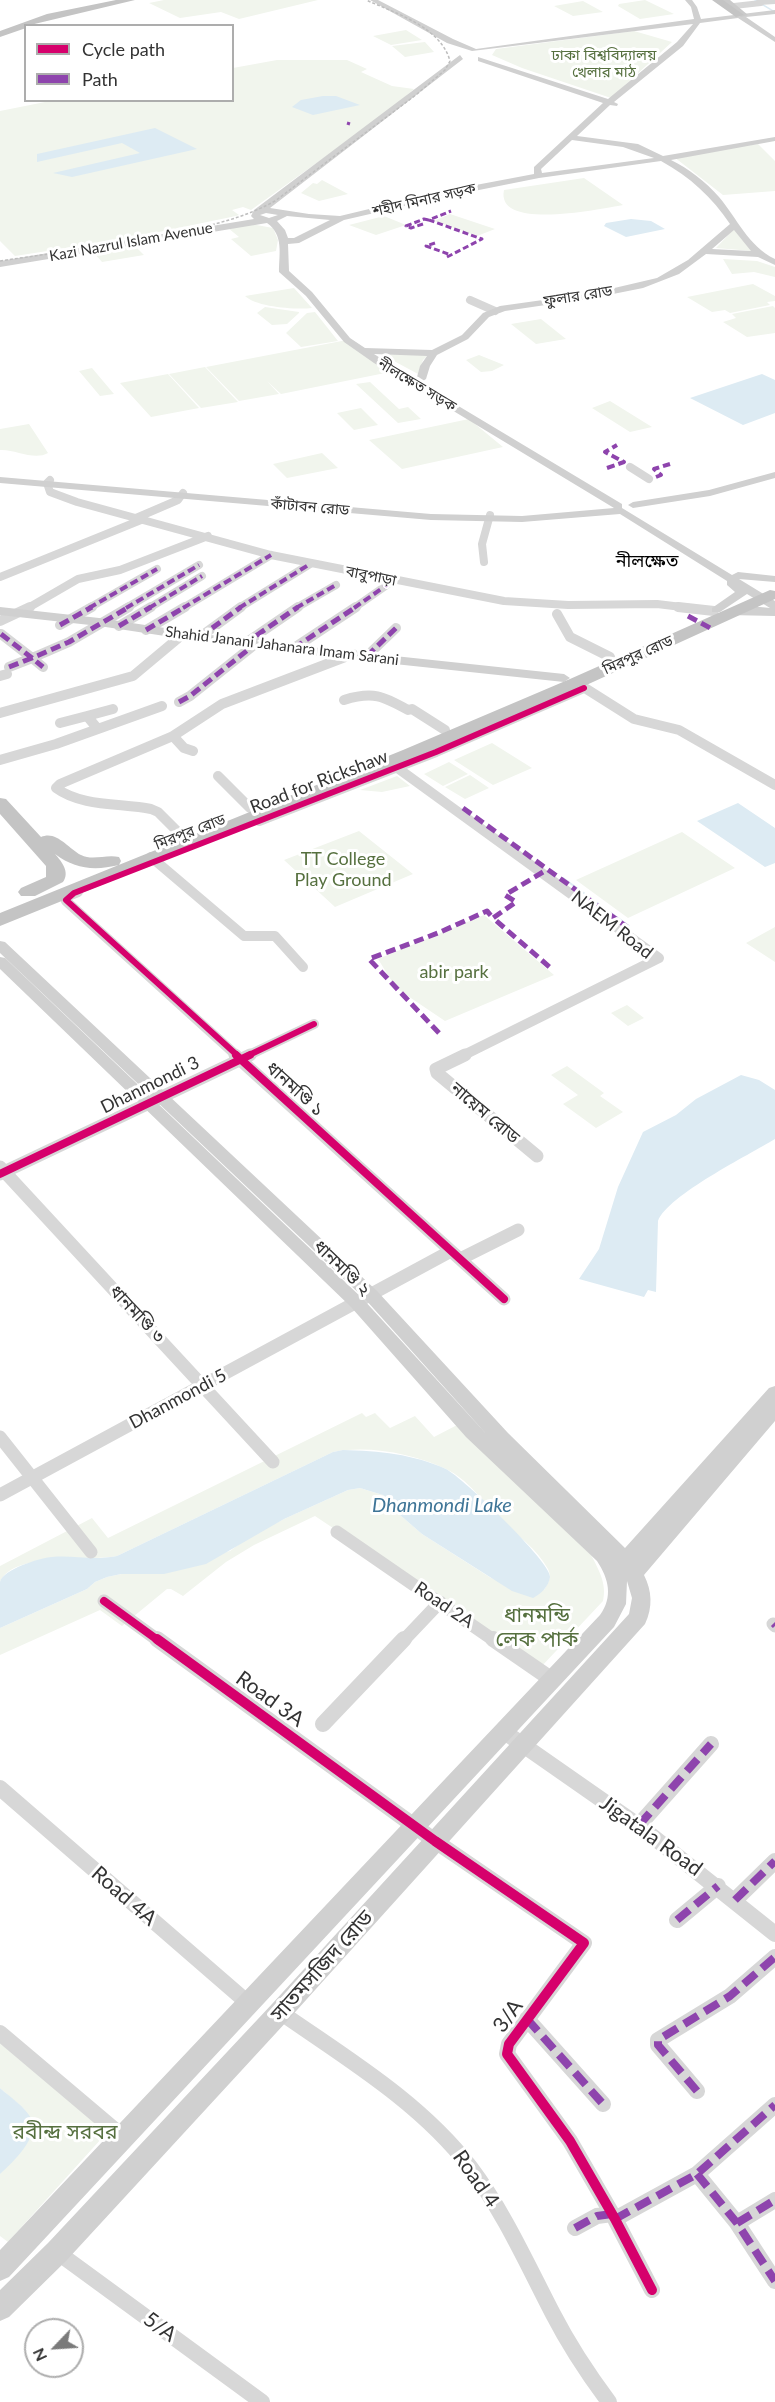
<!DOCTYPE html>
<meta charset="utf-8">
<style>
body{margin:0}
#map{position:relative;width:775px;height:2402px;overflow:hidden;background:#fff;font-family:Lato,sans-serif}
canvas{display:block}
.legend{position:absolute;left:24px;top:24px;width:210px;height:78px;box-sizing:border-box;background:#fff;border:2px solid #adadad;margin:0;padding:8px 10px;list-style:none;font-size:18px;color:#333}
.legend li{display:flex;align-items:center;gap:12px;height:30px}
.legend b{width:30px;border:2px solid #adadad}
.north{position:absolute;left:24px;top:2318px;width:60px;height:60px;box-sizing:border-box;background:#fff;border:2px solid #adadad;border-radius:50%;rotate:245deg;font-size:16px;font-weight:700;line-height:24px;text-align:center;color:#333}
.north::after{content:'';display:block;margin:auto;width:21px;height:27px;background:#7a7a7a;clip-path:polygon(50% 0,100% 100%,50% 72%,0 100%)}
</style>
<div id="map">
<canvas width="775" height="2402"></canvas>
<ul class="legend">
<li><b style="height:8px;background:#d6006c"></b>Cycle path</li>
<li><b style="height:8px;background:#8e44ad"></b>Path</li>
</ul>
<div class="north">N</div>
</div>
<script>
const ctx = document.querySelector('canvas').getContext('2d');
ctx.lineJoin = 'round';
function paint(path, color) { ctx.fillStyle = color; ctx.fill(path, 'evenodd'); }
function trace(path, color, width, dash) { ctx.strokeStyle = color; ctx.lineWidth = width; ctx.lineCap = dash ? 'butt' : 'round'; ctx.setLineDash(dash || []); ctx.stroke(path); }
function drawText(font, color, halo, rows, align = 'center') {
  ctx.font = font + ' Lato,"Noto Sans Bengali",sans-serif'; ctx.lineWidth = 6; ctx.setLineDash([]); ctx.textBaseline = 'middle'; ctx.strokeStyle = halo; ctx.fillStyle = color; for (const [text, x, y, turn = 0] of rows) {
    ctx.save(); ctx.translate(x, y); ctx.rotate((+turn || 0) * Math.PI / 180); ctx.textAlign = isNaN(turn) ? turn : align; if (halo) ctx.strokeText(text, 0, 0); ctx.fillText(text, 0, 0); ctx.restore();
  }
}
paint(new Path2D(`
 M164,0h154l-79,19 -18,-7 -41,6 -31,-15z
 M645,0l29,14 -34,5 -22,-13 1,-2z
 M583,1l20,11 -30,4 -19,-10z
 M406,30l16,10 -31,5 -18,-9z
 M634,31l38,11 -61,56 -89,-30 -30,-13 4,-6z
 M425,42l9,10 -29,5 -13,-11z
 M277,60h70l20,9 -6,3 31,14 22,3 -25,22 -138,99 -8,-3 -11,3 7,5 -3,1 -111,23 -110,17 -15,-15v-130l55,-11h177l1,-32z
 M758,144l17,17v30l-52,4 -49,-38z
 M584,178l39,27c-19,3 -128,27 -119,-15z
 M322,180l26,14 -29,7 -18,-8 12,-10 4,1z
 M450,214l45,15 -18,7 -43,-15z
 M384,216l22,9 -30,10 -27,-10z
 M251,224l22,4 5,12 -2,11 -25,5 -20,-17 8,-2 -11,-9z
 M734,229l18,22 -36,-3z
 M135,246l9,9 -42,7 -8,-9z
 M723,259l34,2 18,6v10l-21,-5 -22,2z
 M753,284l22,12v5l-8,1 3,3 -40,8 -5,-3 -13,2 -25,-15z
 M294,288l18,20c-16,2 -56,-1 -67,-12z
 M773,306l2,2v25l-28,4 -24,-15 13,-4 -4,-4z
 M265,307l34,5v1l-12,11 -15,1 -15,-12z
 M315,312l23,29 -37,6 -15,-14 21,-20z
 M541,319l25,20 -30,5 -25,-20z
 M347,340l48,31 -114,23 -14,-13 12,13 -40,7 -33,-34z
 M381,354l47,1 -5,5 -5,14z
 M479,355l25,10 -12,6 -11,1 -15,-12z
 M205,367l33,35 -37,6 -32,-34z
 M92,368l22,26 -14,2 -21,-25z
 M168,374l31,34 -48,9 -31,-34z
 M370,382l29,27 9,-2 13,12 -23,4 -42,-39z
 M610,401l42,26 -22,5 -38,-24z
 M361,408l17,17 -24,5 -17,-17z
 M469,419l34,28 -101,22 -33,-29z
 M29,424l19,29c-14,8 -33,-4 -48,-3v-21z
 M322,453l16,15 -51,10 -14,-14z
 M492,743l40,25 -39,17 -39,-25z
 M449,762l19,12 -25,12 -19,-12z
 M470,775l19,13 -24,11 -20,-12z
 M397,776l13,10 -28,6 -22,-2z
 M359,831l54,43 -78,33 -51,-47z
 M682,832l53,36 -107,50 -52,-38z
 M484,915l70,60 -109,46 -49,-33 -18,-29z
 M775,927v35l-29,-19z
 M627,1005l17,13 -16,8 -17,-13z
 M567,1066l37,27 -4,3 23,16 -27,16 -33,-24 15,-9 -27,-20z
 M362,1413l4,4 9,-4 15,15 25,-12 19,21 25,-13 132,131c8,15 16,29 12,46l-62,66 -226,-151 -61,29 -28,17 -43,34 -12,-7h-4l-45,37 -22,-16 -100,45v-27l87,-39 8,-7 12,-5 123,-26 16,-12 38,-20 64,-29 12,-2 23,7 10,7 7,13 22,19 69,44 53,12c4,-7 8,-13 4,-21 -11,-20 -32,-35 -48,-50 -18,-18 -31,-39 -54,-50 -33,-15 -76,-24 -113,-17l-216,104c-30,6 -103,-5 -117,26v-16l92,-48 16,20z
 M0,2033l111,95 -103,114 -8,-6v-62l25,-64 -25,-22z`), '#f1f5ed');
paint(new Path2D(`
 M323,96h13l24,9 -47,10 -21,-8 9,-7z
 M155,128l42,21 -125,28 -19,-4 87,-20 -18,-10 -85,19v-8z
 M631,219l20,2 14,8 -39,8 -22,-11 2,-3z
 M762,374l13,6v33l-32,12 -53,-27z
 M738,803l37,25v35l-10,4 -68,-46z
 M741,1075l18,5 16,10v49c-26,16 -107,56 -117,82l-2,71 -8,-2 -4,7 -65,-18 20,-30 19,-62 25,-55 33,-17 20,-16z
 M343,1450c36,1 70,4 103,19 16,8 106,94 104,108 -1,9 -9,17 -17,21l-21,-7 -90,-57 -22,-19 -7,-13 -10,-7 -23,-7 -12,2 -64,29 -78,45 -42,10h-43l-14,3 -12,5 -8,7 -87,39c0,-14 0,-32 0,-46 3,-13 40,-24 52,-25 23,-2 39,4 65,-1l216,-104z
 M0,2088c10,9 24,18 31,30 10,18 -19,45 -31,56z`), '#ddebf3');
trace(new Path2D(`
 M755,0l20,12`), '#ddebf3', 1.5);
trace(new Path2D(`
 M563,878l66,48`), '#ddebf3', 2);
trace(new Path2D(`
 M759,2l16,-1
 M734,6l27,-3`), '#d7d7d7', 6);
trace(new Path2D(`
 M470,300l25,11
 M630,467l19,12
 M50,480l-3,3 3,9 27,10 194,53 233,46 64,4 89,-1 33,4
 M136,518l42,-18 5,-7
 M484,562l-2,-18 8,-29
 M0,577l141,-57
 M28,608l50,-29 42,-9 88,-34
 M89,608l68,-39
 M126,608l73,-43
 M149,608l53,-32
 M183,608l88,-53
 M239,608l71,-44
 M296,608l40,-23
 M354,608l40,-28`), '#d7d7d7', 8);
trace(new Path2D(`
 M678,607l36,4
 M557,614l13,23 40,20
 M0,621l30,-14
 M60,625l32,-18
 M119,626l32,-19
 M146,630l39,-23
 M1,634l31,24 37,-16 60,-35
 M200,637l41,-30
 M244,644l54,-37
 M294,648l62,-41
 M367,656l29,-28
 M9,667l23,-9 11,9
 M0,676l7,-2
 M577,683l57,36 45,11 96,55
 M344,700c29,-9 39,-4 64,10l4,-1 33,21
 M179,702l11,-6 64,-51
 M0,713l133,-37 49,-41
 M87,716l26,-7
 M60,723l27,-7 10,12
 M173,736l49,-32 131,-50
 M0,760l56,-16 106,-38
 M392,764l267,194 -197,98
 M218,776l32,32
 M259,821l177,-69 148,-64
 M181,835l-23,-23 -7,-3c-31,-6 -69,-2 -95,-21l4,-4 113,-48 11,12 9,3
 M151,857l93,79h31l28,31
 M78,892l-10,4 -2,5 171,155
 M247,1056l67,-32`), '#d7d7d7', 10);
trace(new Path2D(`
 M235,1055l269,244
 M465,1055l-29,14 1,4 100,83
 M0,1167l273,295
 M0,1174l250,-119
 M460,1259l58,-29
 M0,1437l91,115
 M0,1495l451,-244
 M337,1532l158,109
 M104,1601l55,40
 M773,1624l2,2
 M403,1641l37,-39`), '#d7d7d7', 13);
trace(new Path2D(`
 M157,1639l278,202 149,102 -75,101 -2,10 63,87 45,78 37,71
 M493,1639l58,40
 M323,1724l81,-85
 M503,1731l139,97 133,106
 M0,1788l248,215
 M639,1825l72,-81
 M735,1900l40,-39
 M677,1920l41,-34
 M280,2012c66,46 140,90 190,155 34,45 57,97 83,147 16,31 35,60 56,88
 M527,2019l76,85
 M0,2033l123,104
 M697,2091l-39,-46v-5l72,-44 45,-39
 M697,2174l40,49 38,58
 M615,2219l82,-45 78,-69
 M737,2223l38,-23
 M575,2228l22,-12 15,-2
 M57,2252l205,150`), '#d7d7d7', 16);
paint(new Path2D(`
 M370,0h8l75,39 23,10 218,-30 -3,-12 -6,-7h7l5,7 4,12 74,-9v4l-29,3 29,20v5l-37,-24 -38,5 -17,23 -69,56 4,2 -1,2 -7,-1 -33,31 61,8 25,12 112,-19v4l-104,19c18,9 34,21 48,37 18,21 29,49 56,62v6l-17,-8 -52,-3 -27,20 -36,14 -50,10 -88,13 -16,6 -21,22 -31,16 -7,11 -4,13 -6,4 202,121v4l110,67 6,-3 37,4v6l-36,-3 36,22v15l-46,-1 -2,-3c11,-8 30,-5 43,-4l-23,-14 -27,18h-8v-4l23,-16 -8,-7v-4l-107,-67 -98,8 -91,-2 -431,-37v-6l431,37 91,2 92,-8 -240,-145 -30,-21 -38,-46 -27,-24c0,-18 5,-37 -12,-49l-267,44v-6l254,-42 -3,-3 3,-6 206,-155 3,4 -193,149 39,6 31,2 104,-25 90,-17v-7l69,-64 -125,-42v-4l130,42 69,-57 16,-18 -221,27 -25,-8zM572,140l51,7 31,11 -112,15 -1,-4zM661,161c29,16 51,36 69,63l-42,36 -31,18 -64,15 -93,13 -17,7 -21,22 -30,15 -67,-2 -15,-10 -38,-46 -23,-21 -1,-27 11,-1 45,-23 100,-23 95,-19zM266,213l12,2 -9,3 -9,-3zM287,216l43,4 -36,18h-6l-3,-8 -8,-9zM734,230l17,21 -39,-2zM374,354l53,2 -7,10 -3,11 -4,2z
 M775,472v6l-65,18 -77,12 -5,-3 5,-3 76,-12z
 M0,607l99,11 145,22 320,34 6,4 -6,4 -320,-34 -145,-22 -99,-11z
 M0,941l5,1 372,349 131,142 117,115 144,-160 6,-2v35l-131,154c8,16 9,32 1,49l-357,396 -222,241 -57,56 -9,4v-31l48,-47 224,-239 357,-390 3,-16 -5,-17 -1,23 -12,23 -605,650 -9,4v-31l600,-635c13,-18 9,-36 -3,-54l-131,-124 -115,-130 -351,-338v-12l5,1 358,341 126,138 -124,-138 -365,-346z`), '#d0d0d0');
paint(new Path2D(`
 M721,0h9l18,15 -7,2z`), '#cacaca');
paint(new Path2D(`
 M116,0h19l-109,26v2l-26,9v-6l47,-17z
 M712,0h11l21,15 -8,2z
 M770,590l5,1v8l-193,88 -167,71 -415,168v-13l403,-163 167,-71z
 M0,798l6,1 35,38c15,-7 27,11 40,18 12,6 25,-1 38,2l2,4 -2,4c-25,6 -44,4 -64,-11 7,8 15,18 8,28l-28,14h-14l-3,-4 3,-4 25,-11v-11l-46,-52z`), '#c4c4c4');
trace(new Path2D(`
 M0,261c60,-9 120,-16 179,-29 34,-7 65,-14 96,-31l142,-107 28,-24 5,-9c-9,-34 -55,-48 -84,-61`), '#bebebe', 1.5, [3, 2]);
trace(new Path2D(`
 M347,123l3,1
 M423,224l-12,4 -5,-2 18,-7 5,1
 M435,243l-9,3 25,9
 M447,257l35,-18 -53,-19 22,-9`), '#8e44ad', 3, [6, 3]);
trace(new Path2D(`
 M607,468l17,-6 -19,-10 12,-7
 M656,477l5,-2 -7,-6 16,-5
 M89,608l68,-39
 M126,608l73,-43
 M149,608l53,-32
 M183,608l88,-53
 M239,608l71,-44
 M296,608l40,-23
 M354,608l40,-28`), '#8e44ad', 4, [8, 4]);
trace(new Path2D(`
 M688,616l26,14
 M60,625l32,-18
 M119,626l32,-19
 M146,630l39,-23
 M1,634l31,24 37,-16 60,-35
 M200,637l41,-30
 M244,644l54,-37
 M294,648l62,-41
 M367,656l29,-28
 M9,667l23,-9 11,9
 M179,702l11,-6 64,-51
 M463,808l164,119
 M543,872l-38,23 11,7 -23,16 60,52
 M439,1033l-70,-74 69,-26 49,-22 6,7`), '#8e44ad', 5, [10, 5]);
trace(new Path2D(`
 M773,1624l2,2`), '#8e44ad', 6, [13, 6]);
trace(new Path2D(`
 M639,1825l72,-81
 M735,1900l40,-39
 M677,1920l41,-34
 M527,2019l76,85
 M697,2091l-39,-46v-5l72,-44 45,-39
 M697,2174l40,49 38,58
 M615,2219l82,-45 78,-69
 M737,2223l38,-23
 M575,2228l22,-12 15,-2`), '#8e44ad', 8, [16, 8]);
trace(new Path2D(`
 M238,1056l-172,-156 8,-7 362,-141 148,-64
 M247,1056l67,-32`), '#d6006c', 6);
trace(new Path2D(`
 M236,1055l268,244
 M0,1174l250,-119
 M104,1601l55,40`), '#d6006c', 8);
trace(new Path2D(`
 M157,1639l278,202 149,102 -75,101 -2,10 63,87 45,78 37,71`), '#d6006c', 10);
drawText('15px', '#56703f', '#fff', [
 ["ঢাকা বিশ্ববিদ্যালয়",604,55],
 ["খেলার মাঠ",604,72]
]);
drawText('15px', '#333', '#fff', [
 ["শহীদ মিনার সড়ক",424,200,-13],
 ["Kazi Nazrul Islam Avenue",131,242,-10],
 ["ফুলার রোড",578,296,-9],
 ["নীলক্ষেত সড়ক",417,385,31],
 ["কাঁটাবন রোড",310,507,5],
 ["বাবুপাড়া",371,576,11],
 ["Shahid Janani Jahanara Imam Sarani",282,646,7],
 ["মিরপুর রোড",638,655,-24],
 ["মিরপুর রোড",190,832,-21]
]);
drawText('18px', '#000', '#fff', [
 ["নীলক্ষেত",647,561]
]);
drawText('18px', '#333', '#fff', [
 ["Road for Rickshaw",319,782,-21],
 ["NAEM Road",612,925,38],
 ["Dhanmondi 3",150,1085,-26],
 ["ধানমণ্ডি ১",295,1089,42],
 ["নায়েম রোড",485,1113,40],
 ["ধানমণ্ডি ২",342,1268,44],
 ["ধানমণ্ডি ৩",137,1314,47],
 ["Dhanmondi 5",178,1399,-28],
 ["Road 2A",444,1605,34]
]);
drawText('18px', '#56703f', '#fff', [
 ["TT College",343,859],
 ["Play Ground",343,880],
 ["abir park",454,972]
]);
drawText('italic 20px', '#3f7597', '#fff', [
 ["Dhanmondi Lake",442,1506]
]);
drawText('21px', '#56703f', '#fff', [
 ["ধানমন্ডি",537,1615],
 ["লেক পার্ক",537,1639],
 ["রবীন্দ্র সরবর",65,2132]
]);
drawText('21px', '#333', '#fff', [
 ["Road 3A",270,1699,36],
 ["Jigatala Road",651,1836,36],
 ["Road 4A",124,1896,41],
 ["সাতমসজিদ রোড",322,1966,-48],
 ["3/A",508,2016,-54],
 ["Road 4",476,2179,55],
 ["5/A",160,2327,36]
]);
</script>
